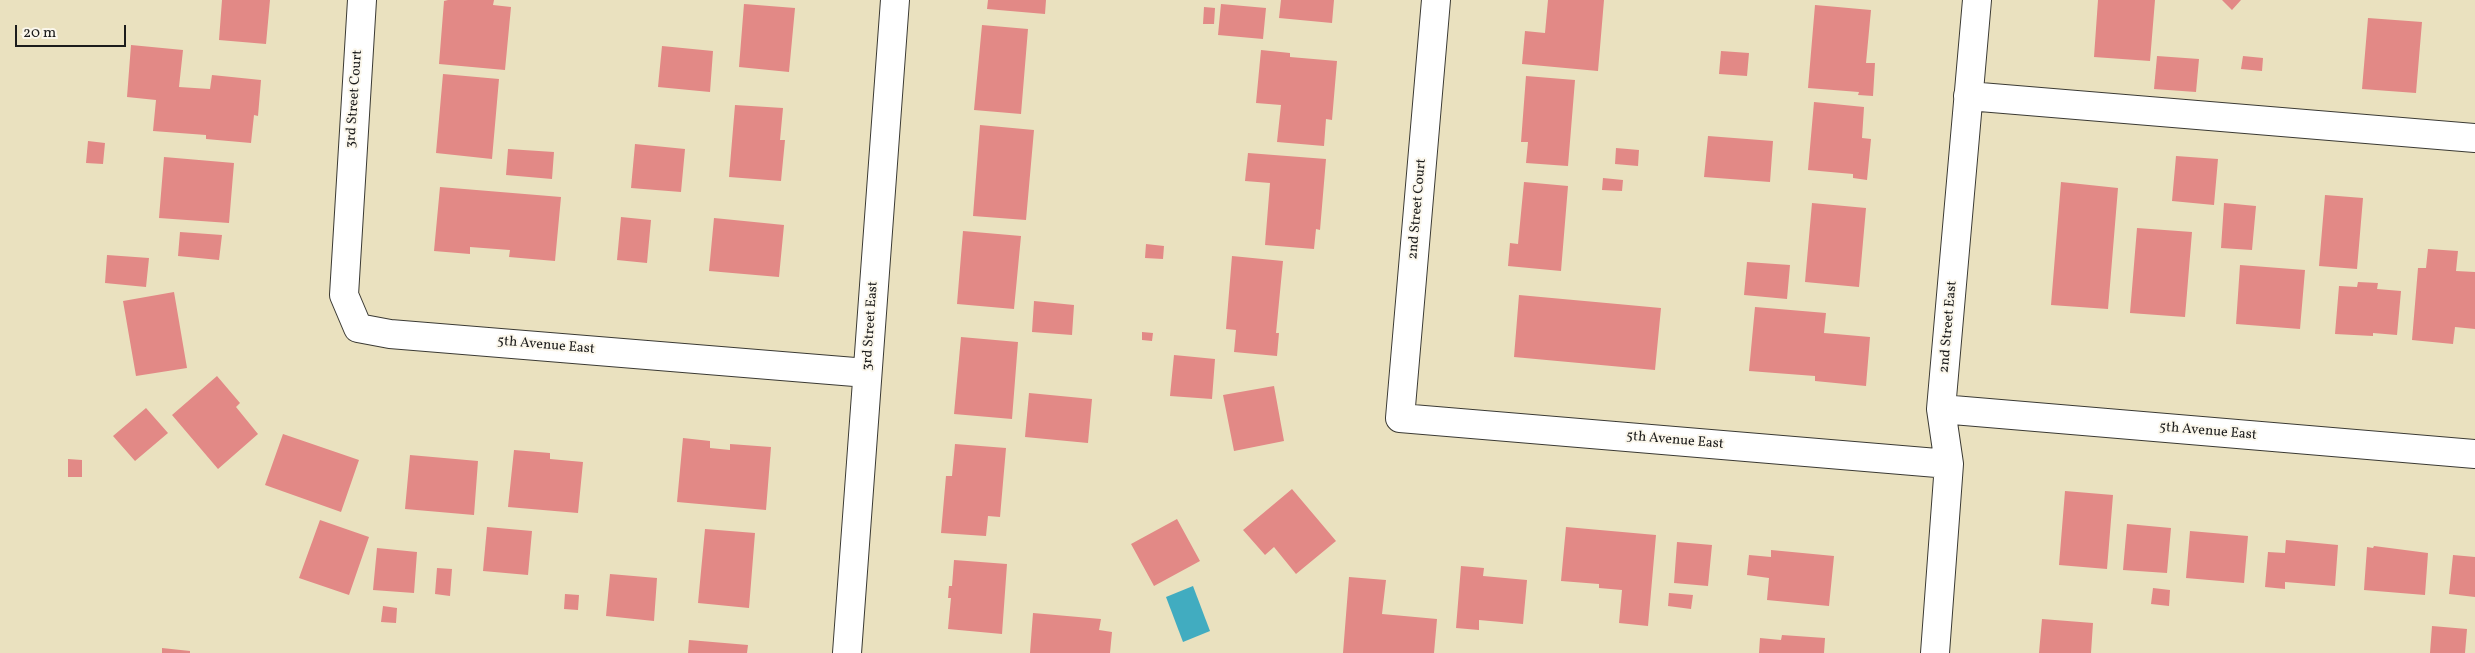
<!DOCTYPE html>
<style>
body{margin:0}
#map{position:relative;width:2475px;height:653px;overflow:hidden;background:#eae1bf;font-family:Vollkorn,serif}
canvas{display:block}
.scale{position:absolute;left:15px;top:25px;width:111px;height:22px;box-sizing:border-box;border:2px solid #1c1c1c;border-top:0;padding-left:6px;font-size:15px;line-height:18px;white-space:nowrap;color:#1c1c1c;-webkit-text-stroke:4px #fbf7ec;paint-order:stroke}
</style>
<div id="map">
<canvas width="2475" height="653"></canvas>
<div class="scale">20 m</div>
</div>
<script>
const ctx = document.querySelector('canvas').getContext('2d');
ctx.lineJoin = 'round';
function paint(path, color) { ctx.fillStyle = color; ctx.fill(path, 'evenodd'); }
function trace(path, color, width, dash) { ctx.strokeStyle = color; ctx.lineWidth = width; ctx.lineCap = dash ? 'butt' : 'round'; ctx.setLineDash(dash || []); ctx.stroke(path); }
function drawText(font, color, halo, rows, align = 'center') {
  ctx.font = font + ' Vollkorn,serif'; ctx.lineWidth = 4; ctx.setLineDash([]); ctx.textBaseline = 'middle'; ctx.strokeStyle = halo; ctx.fillStyle = color; for (const [text, x, y, turn = 0] of rows) {
    ctx.save(); ctx.translate(x, y); ctx.rotate((+turn || 0) * Math.PI / 180); ctx.textAlign = isNaN(turn) ? turn : align; if (halo) ctx.strokeText(text, 0, 0); ctx.fillText(text, 0, 0); ctx.restore();
  }
}
paint(new Path2D(`
 M1193,586l17,45 -27,11 -17,-45z`), '#41acc0');
paint(new Path2D(`
 M222,0h48l-4,44 -47,-4z
 M448,0h46l-1,5 18,2 -6,63 -66,-6 5,-63z
 M988,0h58l-1,14 -58,-5z
 M1281,0h53l-2,23 -53,-5z
 M1548,0h56l-6,71 -76,-7 3,-33 20,2z
 M2098,0h57l-5,61 -56,-4z
 M2222,0h19l-9,10z
 M744,4l51,4 -6,64 -50,-5z
 M1221,4l45,4 -3,31 -45,-4z
 M1815,5l56,5 -5,53h9l-2,33 -15,-1 1,-3 -51,-4z
 M1204,7l11,1 -1,16h-11z
 M2368,18l54,4 -6,71 -54,-4z
 M982,25l46,4 -7,85 -47,-4z
 M131,45l52,5 -4,37 31,2 2,-14 49,5 -3,36 -4,-1 -3,28 -45,-4v-4l-53,-4 3,-31 -29,-3z
 M662,46l51,5 -3,41 -52,-5z
 M1261,50l29,3v4l47,4 -5,59 -6,-1 -2,27 -47,-4 4,-37 -25,-2z
 M1721,51l28,2 -2,23 -28,-2z
 M2157,56l42,3 -3,33 -42,-3z
 M2243,56l20,2 -1,13 -21,-2z
 M443,74l56,5 -7,80 -56,-6z
 M1526,76l49,4 -7,86 -42,-3 2,-21h-7z
 M1814,102l50,5 -2,31 9,1 -4,41 -14,-2v-4l-45,-4z
 M735,105l48,3 -3,32h5l-4,41 -52,-4z
 M980,125l54,5 -8,90 -53,-4z
 M1708,136l65,5 -3,41 -66,-5z
 M88,141l17,2 -2,21 -17,-1z
 M635,144l50,5 -4,43 -50,-4z
 M1616,148l23,2 -1,16 -23,-2z
 M508,149l46,3 -2,27 -46,-4z
 M1248,153l78,6 -6,71 -4,-1 -2,20 -49,-4 5,-62 -25,-2z
 M2176,156l42,3 -4,46 -42,-4z
 M164,157l70,6 -5,60 -70,-5z
 M1603,178l20,2 -1,11 -20,-1z
 M1524,182l44,4 -7,85 -53,-5 2,-23 8,1z
 M2061,182l57,6 -10,121 -57,-4z
 M440,187l121,10 -6,64 -46,-4 1,-7 -40,-3v7l-36,-3z
 M2325,195l38,3 -6,71 -38,-3z
 M1812,203l54,5 -7,79 -54,-5z
 M2224,203l32,3 -4,44 -31,-2z
 M621,217l30,3 -4,43 -30,-3z
 M714,218l70,7 -5,52 -70,-6z
 M2137,228l55,4 -7,85 -55,-4z
 M963,231l58,5 -7,73 -57,-5z
 M180,232l42,3 -3,25 -41,-4z
 M1146,244l18,2 -1,13 -18,-1z
 M2428,249l30,2 -2,20 19,1v57l-20,-2 -2,17 -41,-4 6,-72h8z
 M107,255l42,3 -3,29 -41,-4z
 M1232,256l51,5 -7,72h3l-2,23 -43,-4 2,-22 -10,-1z
 M1747,262l43,3 -3,34 -43,-4z
 M2240,265l65,5 -5,59 -64,-5z
 M2358,282l20,1 -1,6 24,2 -4,44 -24,-2v3l-38,-2 4,-48 18,1z
 M174,292l13,76 -51,8 -13,-75z
 M1519,295l142,13 -6,62 -141,-13z
 M1034,301l40,4 -2,30 -40,-3z
 M1755,307l71,6 -2,20 46,4 -4,49 -51,-5v-5l-66,-5z
 M1142,332l11,1 -1,8 -10,-1z
 M961,337l57,5 -6,77 -58,-5z
 M1174,355l41,4 -3,40 -42,-3z
 M217,376l23,27 -4,4 22,27 -40,35 -46,-54z
 M1274,386l10,55 -50,10 -11,-56z
 M1029,393l63,6 -4,44 -63,-6z
 M146,408l22,25 -33,28 -22,-25z
 M283,434l76,26 -18,52 -76,-27z
 M683,438l27,3v7l20,2v-6l41,3 -5,63 -89,-8z
 M955,444l51,4 -6,69 -12,-1 -2,20 -45,-3 5,-57h6z
 M514,450l36,3v6l33,3 -5,51 -70,-6z
 M410,455l68,6 -4,54 -69,-6z
 M68,459l14,1v17h-14z
 M1292,489l44,52 -40,33 -22,-27 -9,8 -22,-25z
 M2065,491l48,4 -6,74 -48,-4z
 M1177,519l23,42 -46,25 -23,-42z
 M320,520l49,17 -20,58 -50,-17z
 M2127,524l44,4 -4,45 -44,-3z
 M487,527l45,4 -4,44 -45,-4z
 M1566,527l90,8 -8,91 -29,-3 3,-33 -23,-2v-4l-38,-3z
 M705,529l50,4 -6,75 -51,-5z
 M2190,531l58,5 -4,47 -58,-5z
 M2286,540l52,5 -3,41 -50,-4v7l-20,-2 3,-35 17,1z
 M1677,542l35,3 -4,41 -34,-3z
 M2374,546l54,7 -3,42 -61,-5 3,-43 6,1z
 M377,548l40,4 -3,41 -41,-3z
 M1771,550l63,6 -5,50 -62,-6 2,-22 -22,-3 2,-20 22,2z
 M2453,555l22,2v40l-26,-3z
 M954,560l53,4 -5,70 -54,-5 3,-31h-3l1,-12h3z
 M1461,566l23,2 -1,8 44,4 -4,44 -44,-4v10l-23,-2z
 M437,568l15,1 -2,27 -15,-2z
 M610,574l47,4 -3,43 -48,-5z
 M1349,577l37,3 -4,34 55,5 -3,34h-91z
 M2153,588l17,2 -1,16 -18,-2z
 M1669,593l24,2 -2,14 -23,-3z
 M565,594l14,1 -1,15 -14,-1z
 M383,606l14,2 -1,15 -15,-1z
 M1033,613l68,6 -2,11 13,2 -2,21h-80z
 M2042,619l51,4 -2,30h-52z
 M2432,626l35,3 -2,24h-35z
 M1782,635l43,3 -1,15h-65l1,-15 21,2z
 M689,640l59,5 -1,8h-59z
 M162,648l28,3v2h-28z`), '#e28986');
const minor = new Path2D(`
 M362,0l-18,295 14,33 32,6 477,39
 M1436,0l-36,418 549,46
 M1968,96l507,42
 M1941,409l534,45
 M847,653l48,-653
 M1935,653l14,-189 -8,-55 36,-409`);
trace(minor, '#3b3a34', 30);
trace(minor, '#fff', 28);
drawText('14px', '#1c1c1c', '#fbf7ec', [
 ["3rd Street Court",355,99,-86],
 ["2nd Street Court",1418,209,-85],
 ["3rd Street East",871,326,-86],
 ["2nd Street East",1949,327,-85],
 ["5th Avenue East",546,346,5],
 ["5th Avenue East",2208,432,5],
 ["5th Avenue East",1675,441,5]
]);
</script>
